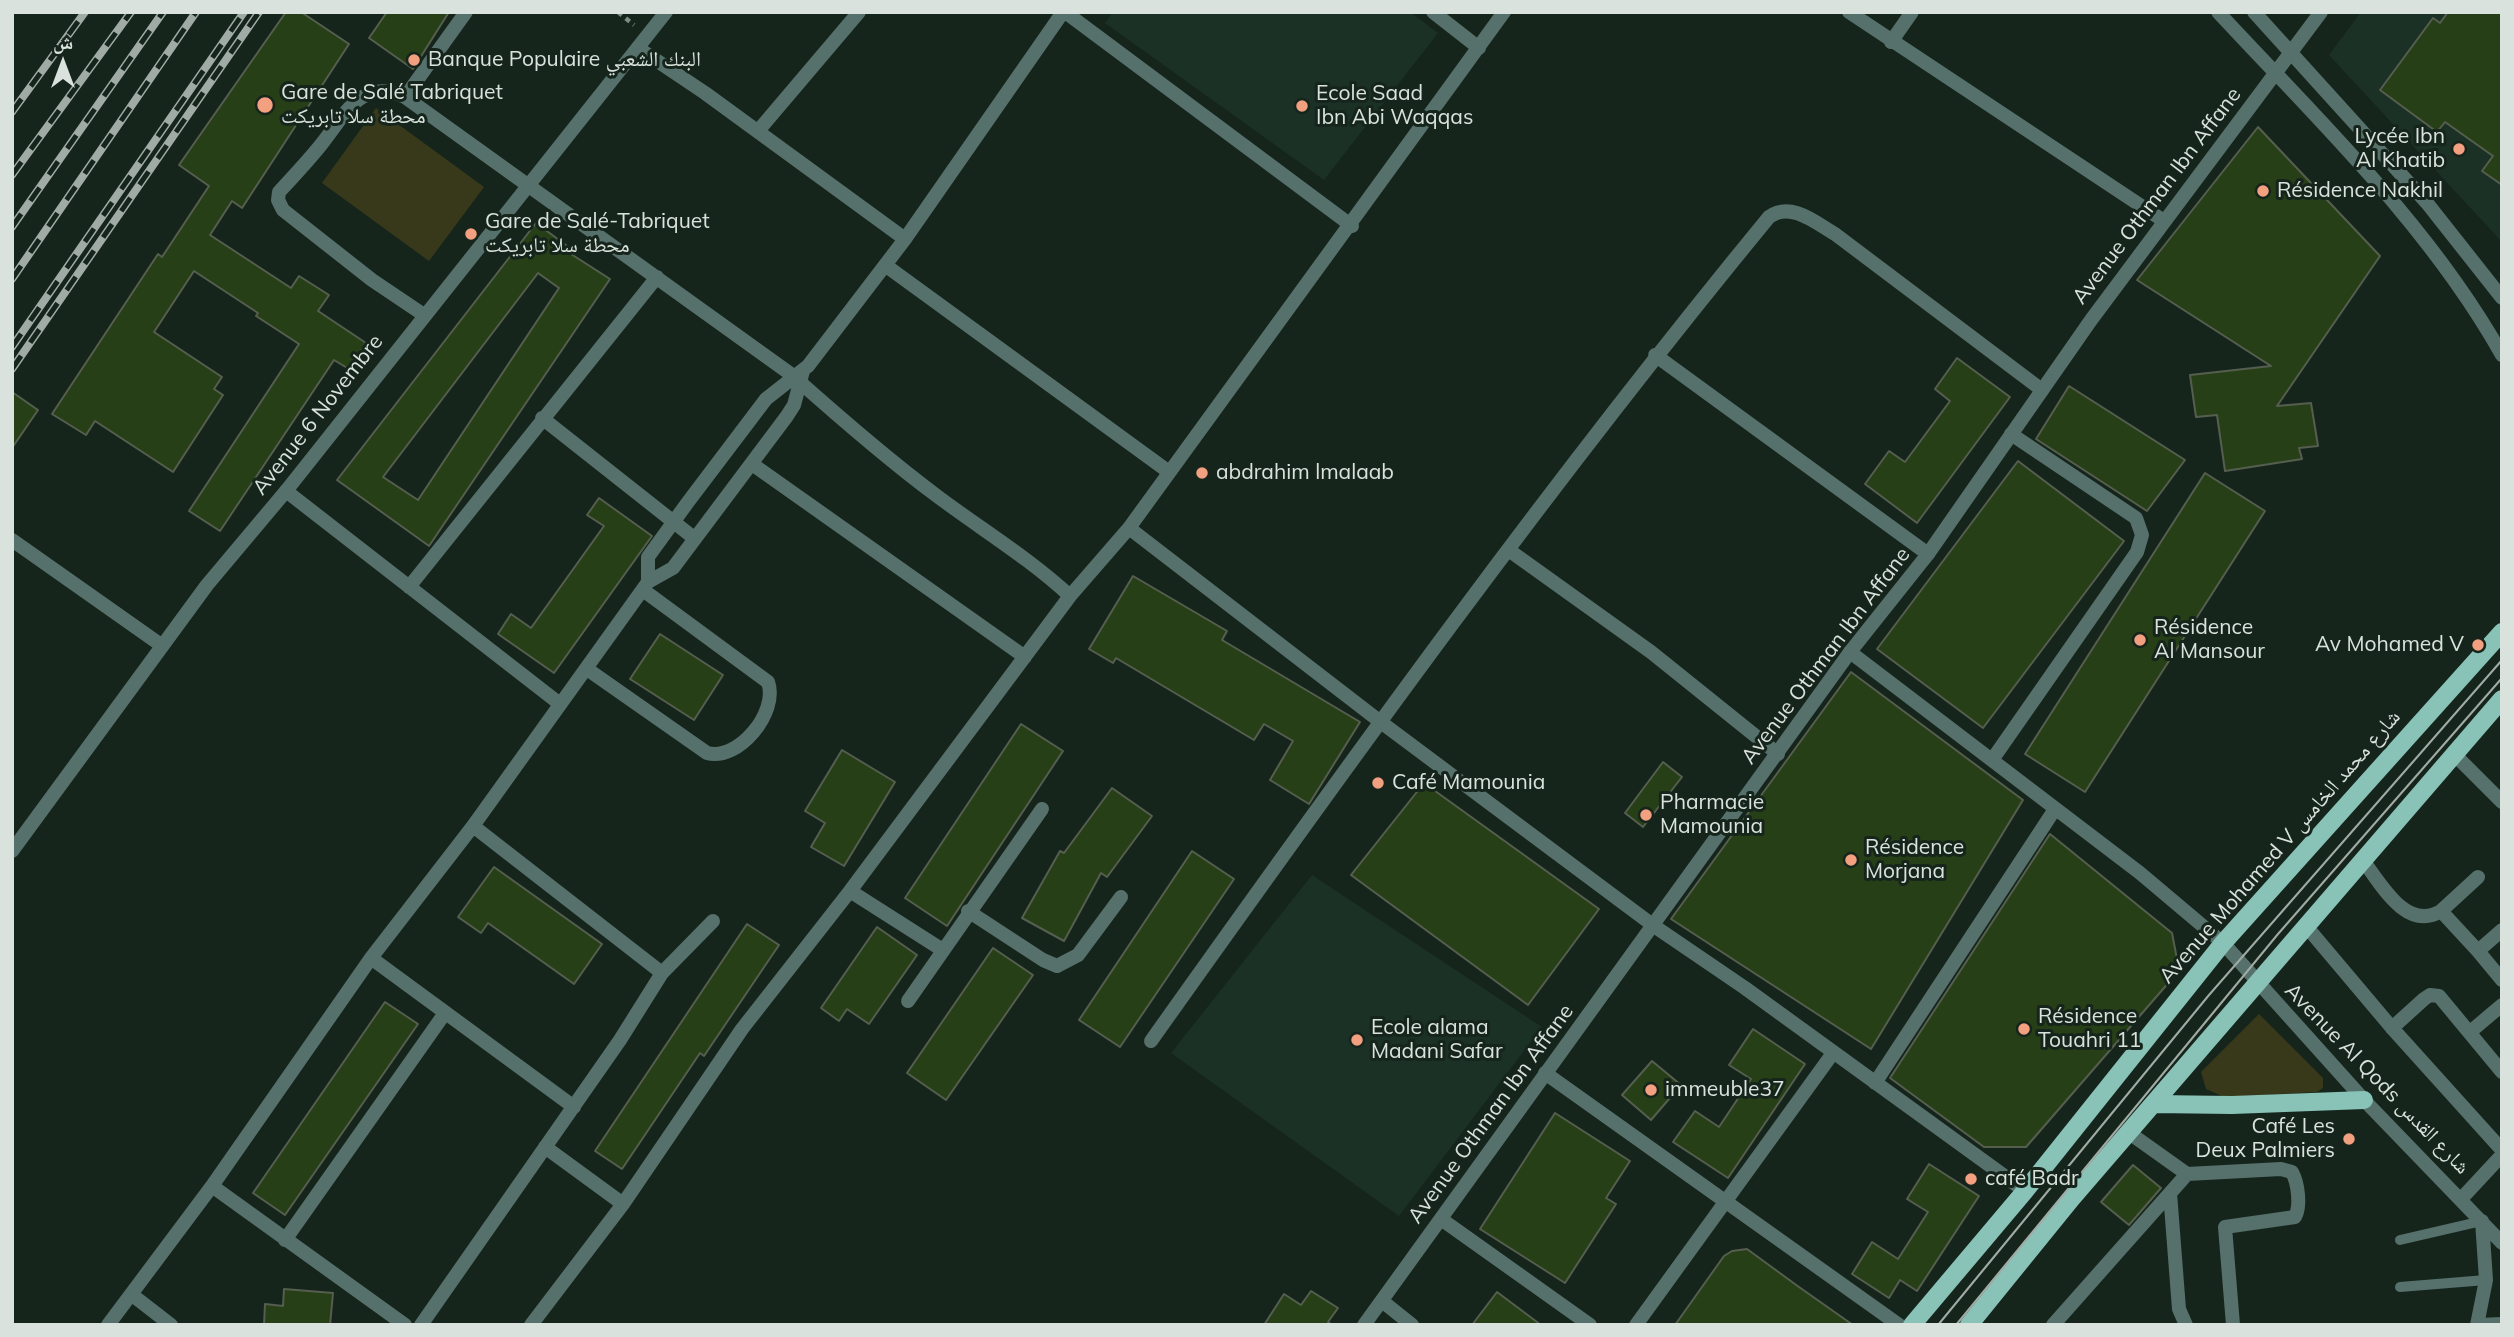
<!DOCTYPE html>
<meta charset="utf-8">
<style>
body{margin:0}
#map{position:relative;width:2514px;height:1337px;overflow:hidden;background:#16251c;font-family:Mulish,"Noto Naskh Arabic",sans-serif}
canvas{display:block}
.frame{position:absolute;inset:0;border:14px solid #d9e2dc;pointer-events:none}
.north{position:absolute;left:28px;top:28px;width:70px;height:70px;-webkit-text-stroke:5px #16251c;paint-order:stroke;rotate:0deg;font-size:19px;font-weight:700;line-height:28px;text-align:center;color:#d9e2dc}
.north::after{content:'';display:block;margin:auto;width:24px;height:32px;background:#d9e2dc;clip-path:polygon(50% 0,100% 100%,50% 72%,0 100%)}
</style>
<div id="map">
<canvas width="2514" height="1337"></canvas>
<div class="frame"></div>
<div class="north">ش</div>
</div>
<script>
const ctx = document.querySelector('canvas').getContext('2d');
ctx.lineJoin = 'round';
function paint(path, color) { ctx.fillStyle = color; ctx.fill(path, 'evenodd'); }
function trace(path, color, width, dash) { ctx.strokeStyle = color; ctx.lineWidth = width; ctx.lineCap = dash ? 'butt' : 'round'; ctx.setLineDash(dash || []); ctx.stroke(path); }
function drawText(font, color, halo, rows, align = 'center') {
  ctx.font = font + ' Mulish,"Noto Naskh Arabic",sans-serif'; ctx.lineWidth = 6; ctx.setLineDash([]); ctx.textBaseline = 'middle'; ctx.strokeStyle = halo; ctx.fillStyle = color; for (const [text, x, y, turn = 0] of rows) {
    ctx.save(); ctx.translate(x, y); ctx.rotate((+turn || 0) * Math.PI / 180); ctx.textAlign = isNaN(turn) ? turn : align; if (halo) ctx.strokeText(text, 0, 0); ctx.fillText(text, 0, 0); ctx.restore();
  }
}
paint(new Path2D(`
 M1113,12h297l28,21 -114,147 -219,-157z
 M2361,12h141v230l-173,-187z
 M1312,875l230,152 -143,189 -228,-163z`), '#1b3125');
paint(new Path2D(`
 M376,108l108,79 -55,74 -107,-78z
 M2259,1014l64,64v10l-6,4 -93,5 -18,-8 -5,-17z`), '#37391a');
const building = new Path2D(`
 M286,12h15l48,32 -107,164 -10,-7 -22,34 81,53 8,-12 30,19 -11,16 48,32 -17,26 -15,-9 -114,171 -31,-20 110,-167 -43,-28 2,-3 -64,-42 -40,61 68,45 -8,12 9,6 -50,77 -78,-51 -9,14 -34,-21 106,-160 4,3 47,-71 -30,-21z
 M387,12h62l-36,57 -44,-31z
 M2448,12h54v173l-20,-14 11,-15 -48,-34 -8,10 -57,-42 53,-72 7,5z
 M2258,127l122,129 -103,150 34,-3 7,43 -19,2 3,11 -77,12 -8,-56 -21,2 -6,-42 81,-9 -134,-86z
 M536,223l38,28 -3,3 39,25 -181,267 -92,-66zM538,273l21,15 -141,212 -35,-23z
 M1957,358l53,39 -93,126 -52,-39 24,-33 16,11 45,-61 -15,-12z
 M2069,386l116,74 -38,51 -111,-72z
 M12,392l26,18 -26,38z
 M2018,461l106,80 -141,187 -106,-79z
 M2205,473l60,38 -180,281 -60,-38z
 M599,498l53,38 -98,137 -56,-39 13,-20 20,14 73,-102 -17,-11z
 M1133,576l94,55 -5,9 138,82 -51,82 -39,-24 23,-39 -29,-17 -10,16 -138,-82 -3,5 -24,-14z
 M660,634l63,41 -29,45 -64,-41z
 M1851,672l172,128 -152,249 -200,-130z
 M1021,724l42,27 -116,175 -42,-28z
 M842,750l53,32 -51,84 -33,-19 14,-24 -20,-12z
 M1663,762l19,15 -39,50 -18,-14z
 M1424,783l175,126 -71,96 -177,-130z
 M1112,788l40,28 -45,61 -6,-4 -37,68 -42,-23 38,-67 4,2z
 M2050,834l122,99 5,26 -7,22 -144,166h-42l-94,-69z
 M1192,851l42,28 -114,168 -41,-27z
 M494,867l108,77 -28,40 -86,-61 -7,10 -23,-16z
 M747,924l32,21 -75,111 -4,-3 -78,116 -27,-18z
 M877,927l40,28 -48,69 -22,-15 -8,12 -18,-13z
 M993,948l40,27 -87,125 -39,-27z
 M385,1002l33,22 -133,191 -32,-22z
 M1753,1029l52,35 -77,114 -55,-36 22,-31 24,16 32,-48 -22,-14z
 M1652,1061l29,24 -30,35 -29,-25z
 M1555,1113l75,48 -24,37 10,6 -51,79 -85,-54z
 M1929,1164l50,32 -62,95 -17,-11 -11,18 -37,-24 20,-32 26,17 30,-47 -21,-13z
 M2133,1165l28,23 -32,37 -28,-23z
 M1747,1249l52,38 54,38h-178l49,-69 8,-5z
 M284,1289l49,4 -3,32h-66l1,-21 18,2z
 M1311,1291l27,17 -10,14 4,3h-68l20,-31 17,11z
 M1497,1292l44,33h-69z`);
paint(building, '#263f16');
trace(building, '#555e4f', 2);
trace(new Path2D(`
 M618,12l16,13`), '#7f8b83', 4.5, [5, 5]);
trace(new Path2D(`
 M2400,1240l82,-19
 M2400,1287l86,-7`), '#56706b', 10);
trace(new Path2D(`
 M2306,926l86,102`), '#56706b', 14);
trace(new Path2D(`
 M1065,12l287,214
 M1433,12l46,36
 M1849,12l315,209
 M1891,42l21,-30
 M638,48l67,45 200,146
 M405,97l61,-85
 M758,131l101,-119
 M885,265l284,207
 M424,315l-52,-35 -89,-70 -5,-10 1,-8c14,-15 28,-30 41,-46 24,-29 40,-70 85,-49l387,278c47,42 94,83 145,121 44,33 92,62 133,100
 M1655,355l273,199
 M542,418l152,120
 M752,464l273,193
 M286,491l274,213
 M1129,528l253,195 272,203 91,62 280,203
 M12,540l149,105
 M1510,551l141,101 127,102
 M648,582v-25l40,-55 78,-103 42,-33 97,-127 158,-227
 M409,587l248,-310
 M1850,652l290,221 83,70
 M587,669l120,84c31,9 72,-41 61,-71l-125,-92
 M2453,753l49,49
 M1992,760l145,-208 5,-17 -6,-17 -125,-84
 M2362,859c19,25 44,73 79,52l37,40
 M850,891l91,58
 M968,911l75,49 14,6 21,-11 43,-58
 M2441,911l37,-34
 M2502,930l-24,21 24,29
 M371,958l203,149
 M662,973l51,-52
 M908,1001l134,-192
 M2470,1032l32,-27
 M1151,1041c199,-280 400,-559 618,-824 22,-16 47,6 66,17l207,156
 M2502,1072l-63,-76 -9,-1 -6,4 -32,29 110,122
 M1545,1073l354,252
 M1875,1083l180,-274
 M545,1147l78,57
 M2187,1174l94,-5 11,3c6,11 9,34 3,45l-70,10 8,98
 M212,1186l193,139
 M2170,1193l9,116 7,16
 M2462,1198l40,-43
 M1441,1219l149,106
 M285,1240l160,-227
 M131,1294l40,31
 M1382,1301l30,24
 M108,1325l104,-139 159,-228 102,-132 175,-244 25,-14 114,-152 7,-11 9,-34
 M421,1325l199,-285 42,-67 -189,-147
 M531,1325l92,-121 119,-175 108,-138 220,-295 59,-68 375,-516
 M1636,1325l197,-272
 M2053,1325l134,-151 -59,-42
 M2478,1325l24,-1`), '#56706b', 14);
trace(new Path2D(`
 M2218,12c101,109 211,213 284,343
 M2254,12l173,191 75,95
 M12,851l195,-266 79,-94 380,-479
 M2223,943l141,157 138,143
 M1364,1325l486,-673 78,-98 163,-234 230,-308
 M2477,1325l9,-45 -4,-59`), '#56706b', 14);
trace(new Path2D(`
 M2154,1104l78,1 132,-5
 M1912,1325l113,-134 198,-248 279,-311
 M1969,1325l103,-127 430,-499`), '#89c2b7', 18);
trace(new Path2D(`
 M1938,1325l271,-330 293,-335
 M1956,1325l322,-391 224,-256`), '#a1aba5', 2);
const rail = new Path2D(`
 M12,112l73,-100
 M12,175l119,-163
 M12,227l151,-215
 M12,279l184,-267
 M12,347l232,-335
 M12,369l247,-357`);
trace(rail, '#a1aba5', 8);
trace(rail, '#16251c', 5, [16]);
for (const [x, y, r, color] of [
 [414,60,7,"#f2a080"],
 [265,105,9,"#f2a080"],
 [1302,106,7,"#f2a080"],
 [2459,149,7,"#f2a080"],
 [2263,191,7,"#f2a080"],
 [471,234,7,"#f2a080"],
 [1202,473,7,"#f2a080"],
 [2140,640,7,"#f2a080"],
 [2478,645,7,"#f2a080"],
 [1378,783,7,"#f2a080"],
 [1646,815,7,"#f2a080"],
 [1851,860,7,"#f2a080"],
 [2024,1029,7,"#f2a080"],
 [1357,1040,7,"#f2a080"],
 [1651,1090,7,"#f2a080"],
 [2349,1139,7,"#f2a080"],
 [1971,1179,7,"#f2a080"]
]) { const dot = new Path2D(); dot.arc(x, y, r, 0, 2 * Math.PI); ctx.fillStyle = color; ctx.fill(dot); trace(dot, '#16251c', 2.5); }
drawText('21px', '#d9e2dc', '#16251c', [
 ["Banque Populaire البنك الشعبي",428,60],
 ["Gare de Salé Tabriquet",281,93],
 ["محطة سلا تابريكت",281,117],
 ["Ecole Saad",1316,94],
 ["Ibn Abi Waqqas",1316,118],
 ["Lycée Ibn",2445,137,"right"],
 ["Al Khatib",2445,161,"right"],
 ["Résidence Nakhil",2277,191],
 ["Gare de Salé-Tabriquet",485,222],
 ["محطة سلا تابريكت",485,246],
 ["abdrahim lmalaab",1216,473],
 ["Résidence",2154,628],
 ["Al Mansour",2154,652],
 ["Av Mohamed V",2464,645,"right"],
 ["Café Mamounia",1392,783],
 ["Pharmacie",1660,803],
 ["Mamounia",1660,827],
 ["Résidence",1865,848],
 ["Morjana",1865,872],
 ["Résidence",2038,1017],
 ["Touahri 11",2038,1041],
 ["Ecole alama",1371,1028],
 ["Madani Safar",1371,1052],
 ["immeuble37",1665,1090],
 ["Café Les",2335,1127,"right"],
 ["Deux Palmiers",2335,1151,"right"],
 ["café Badr",1985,1179]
], 'left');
drawText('21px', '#d9e2dc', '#16251c', [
 ["Avenue Othman Ibn Affane",2157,196,-53],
 ["Avenue 6 Novembre",318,415,-52],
 ["Avenue Othman Ibn Affane",1826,656,-53],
 ["Avenue Mohamed V شارع محمد الخامس",2280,847,-49],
 ["Avenue Al Qods شارع القدس",2377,1079,46],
 ["Avenue Othman Ibn Affane",1491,1114,-54]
]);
</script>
